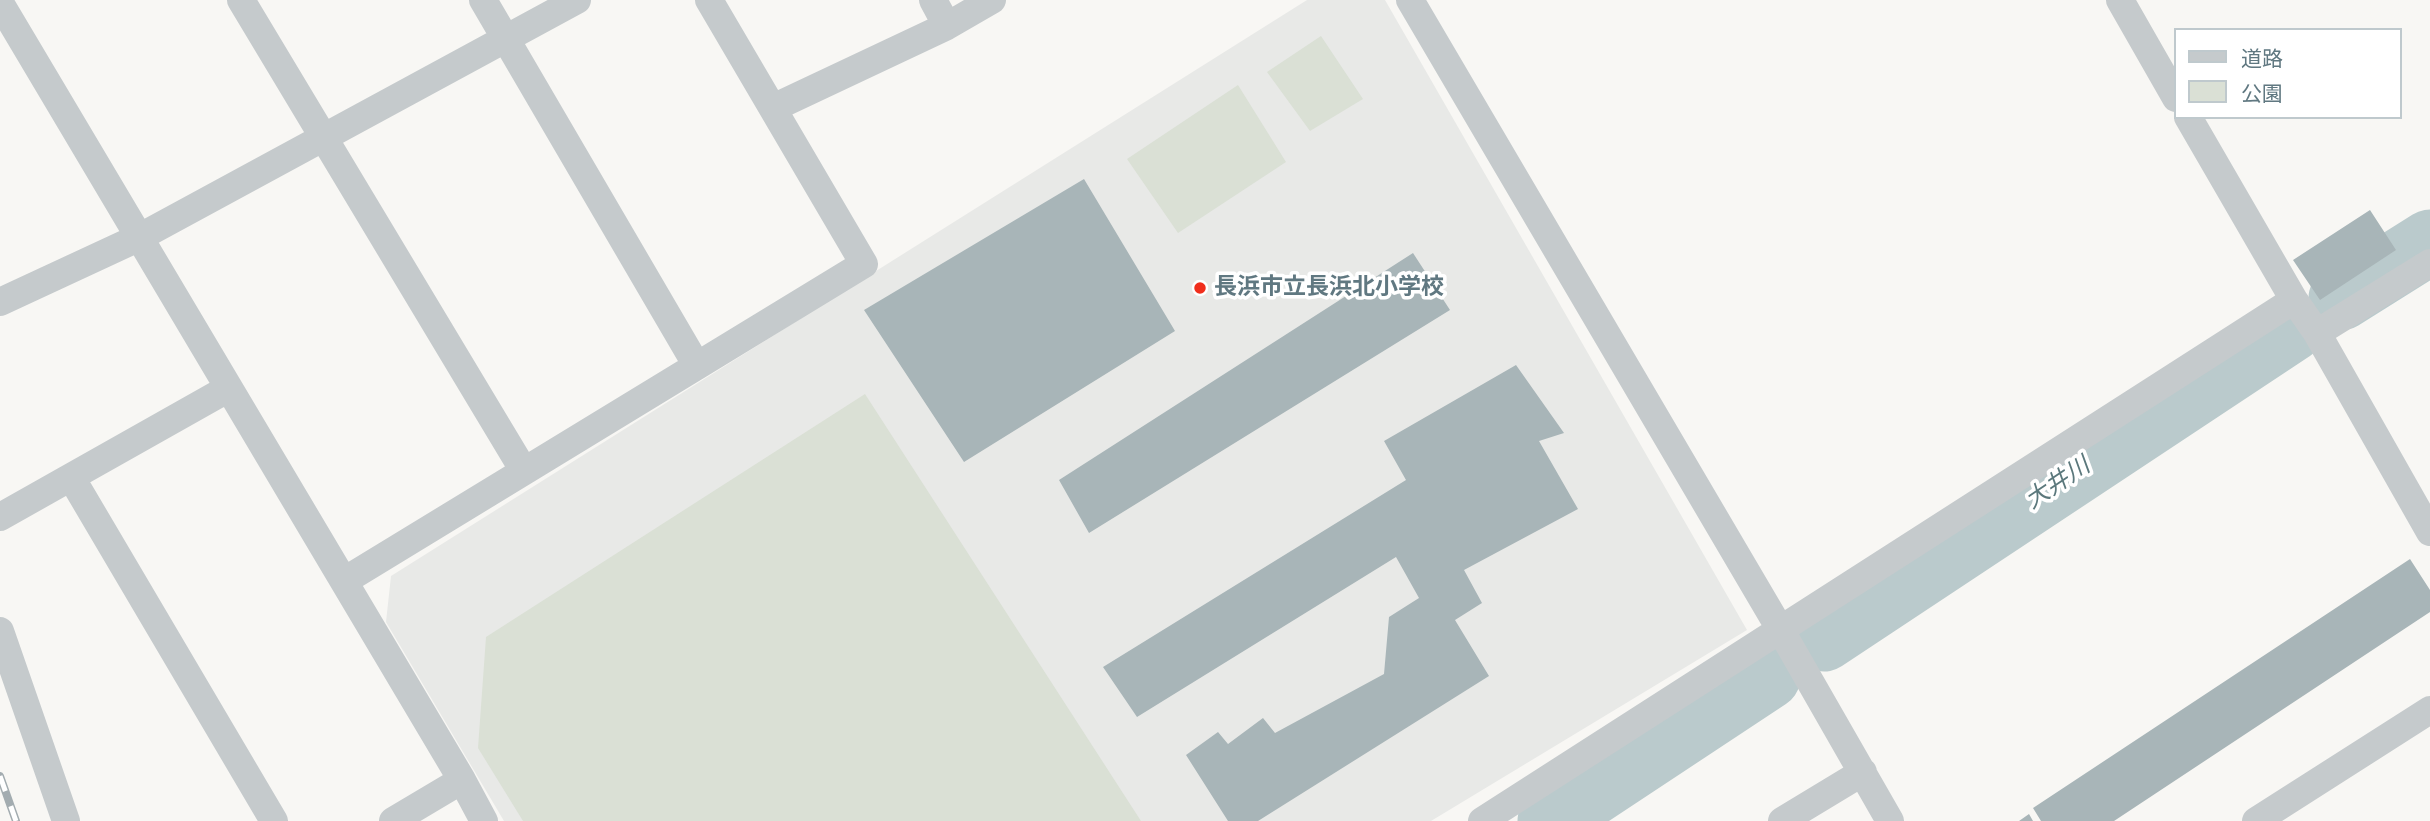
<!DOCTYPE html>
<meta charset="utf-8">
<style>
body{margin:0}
#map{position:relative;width:2430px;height:821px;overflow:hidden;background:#f8f7f4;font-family:"DejaVu Sans","Noto Sans JP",sans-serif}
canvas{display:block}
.legend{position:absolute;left:2174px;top:28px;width:228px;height:91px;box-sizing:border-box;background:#fff;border:2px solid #bfc9cd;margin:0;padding:9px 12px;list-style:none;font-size:21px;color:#607881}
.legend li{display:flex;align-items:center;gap:14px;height:35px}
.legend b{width:35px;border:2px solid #bfc9cd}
</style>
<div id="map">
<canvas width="2430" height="821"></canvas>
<ul class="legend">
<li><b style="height:9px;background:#c5cacc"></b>道路</li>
<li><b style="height:19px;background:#dae0d5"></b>公園</li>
</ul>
</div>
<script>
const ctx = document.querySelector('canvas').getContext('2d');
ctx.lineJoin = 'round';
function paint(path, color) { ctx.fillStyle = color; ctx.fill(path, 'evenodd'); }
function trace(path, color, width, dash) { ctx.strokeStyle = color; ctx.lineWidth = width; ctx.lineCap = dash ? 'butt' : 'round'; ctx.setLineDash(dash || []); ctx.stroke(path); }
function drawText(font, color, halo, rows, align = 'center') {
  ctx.font = font + ' "DejaVu Sans","Noto Sans JP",sans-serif'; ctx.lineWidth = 7; ctx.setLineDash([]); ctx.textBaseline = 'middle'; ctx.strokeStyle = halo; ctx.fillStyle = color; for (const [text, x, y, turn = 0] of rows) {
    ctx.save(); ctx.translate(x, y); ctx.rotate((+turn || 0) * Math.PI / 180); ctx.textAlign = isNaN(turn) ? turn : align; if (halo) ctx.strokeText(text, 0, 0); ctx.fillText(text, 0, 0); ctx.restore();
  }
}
paint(new Path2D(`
 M1307,0h78l362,630 -316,191h-927l-118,-199 5,-46z`), '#e8e9e7');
paint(new Path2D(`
 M1321,36l42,63 -53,32 -43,-59z
 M1238,85l48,77 -108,71 -51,-74z
 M865,394l276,427h-618l-45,-73 8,-111z`), '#dae0d5');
trace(new Path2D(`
 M2341,298l89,-56
 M1824,639l468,-310
 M1550,821l218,-144`), '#bacacc', 65);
paint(new Path2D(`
 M1084,179l91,152 -211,131 -100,-152z
 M2370,210l26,40 -76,50 -27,-40z
 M1413,253l37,57 -361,223 -30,-53z
 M1516,365l48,68 -25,8 39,68 -114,61 18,33 -27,17 34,56 -231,145h-30l-42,-66 32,-23 10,12 35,-26 12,15 109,-59 5,-57 30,-19 -23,-41 -259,160 -34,-50 303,-187 -22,-39z
 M2410,559l20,31v22l-316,209h-73l-8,-13z
 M2029,814l4,7h-14z`), '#a8b5b8');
trace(new Path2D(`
 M241,0l283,471
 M483,0l214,366
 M933,0l14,26
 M1410,0l370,629 110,192
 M2120,0l56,98
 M0,3l462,777 22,41
 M773,108l174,-82 45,-26
 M2188,117l106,183 23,33 113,199
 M0,302l140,-65 437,-237
 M2317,333l113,-70
 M71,477l203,344
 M0,517l229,-129
 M344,581l520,-317 -155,-264
 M0,631l66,190
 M393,821l69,-41
 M1482,821l812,-521
 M1782,821l81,-49
 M2256,821l174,-111`), '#c5cacc', 28);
const rail = new Path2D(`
 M0,776l16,45`);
trace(rail, '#a3acb0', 8);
trace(rail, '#fff', 5, [16]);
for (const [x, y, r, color] of [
 [1200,288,7,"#f02e1c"]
]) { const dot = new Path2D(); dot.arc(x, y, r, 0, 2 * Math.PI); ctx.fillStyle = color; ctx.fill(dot); trace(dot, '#fff', 2.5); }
drawText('bold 23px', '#607881', '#fff', [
 ["長浜市立長浜北小学校",1214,288]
], 'left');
drawText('italic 24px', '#5b787c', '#fff', [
 ["大井川",2058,484,-34]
]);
</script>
